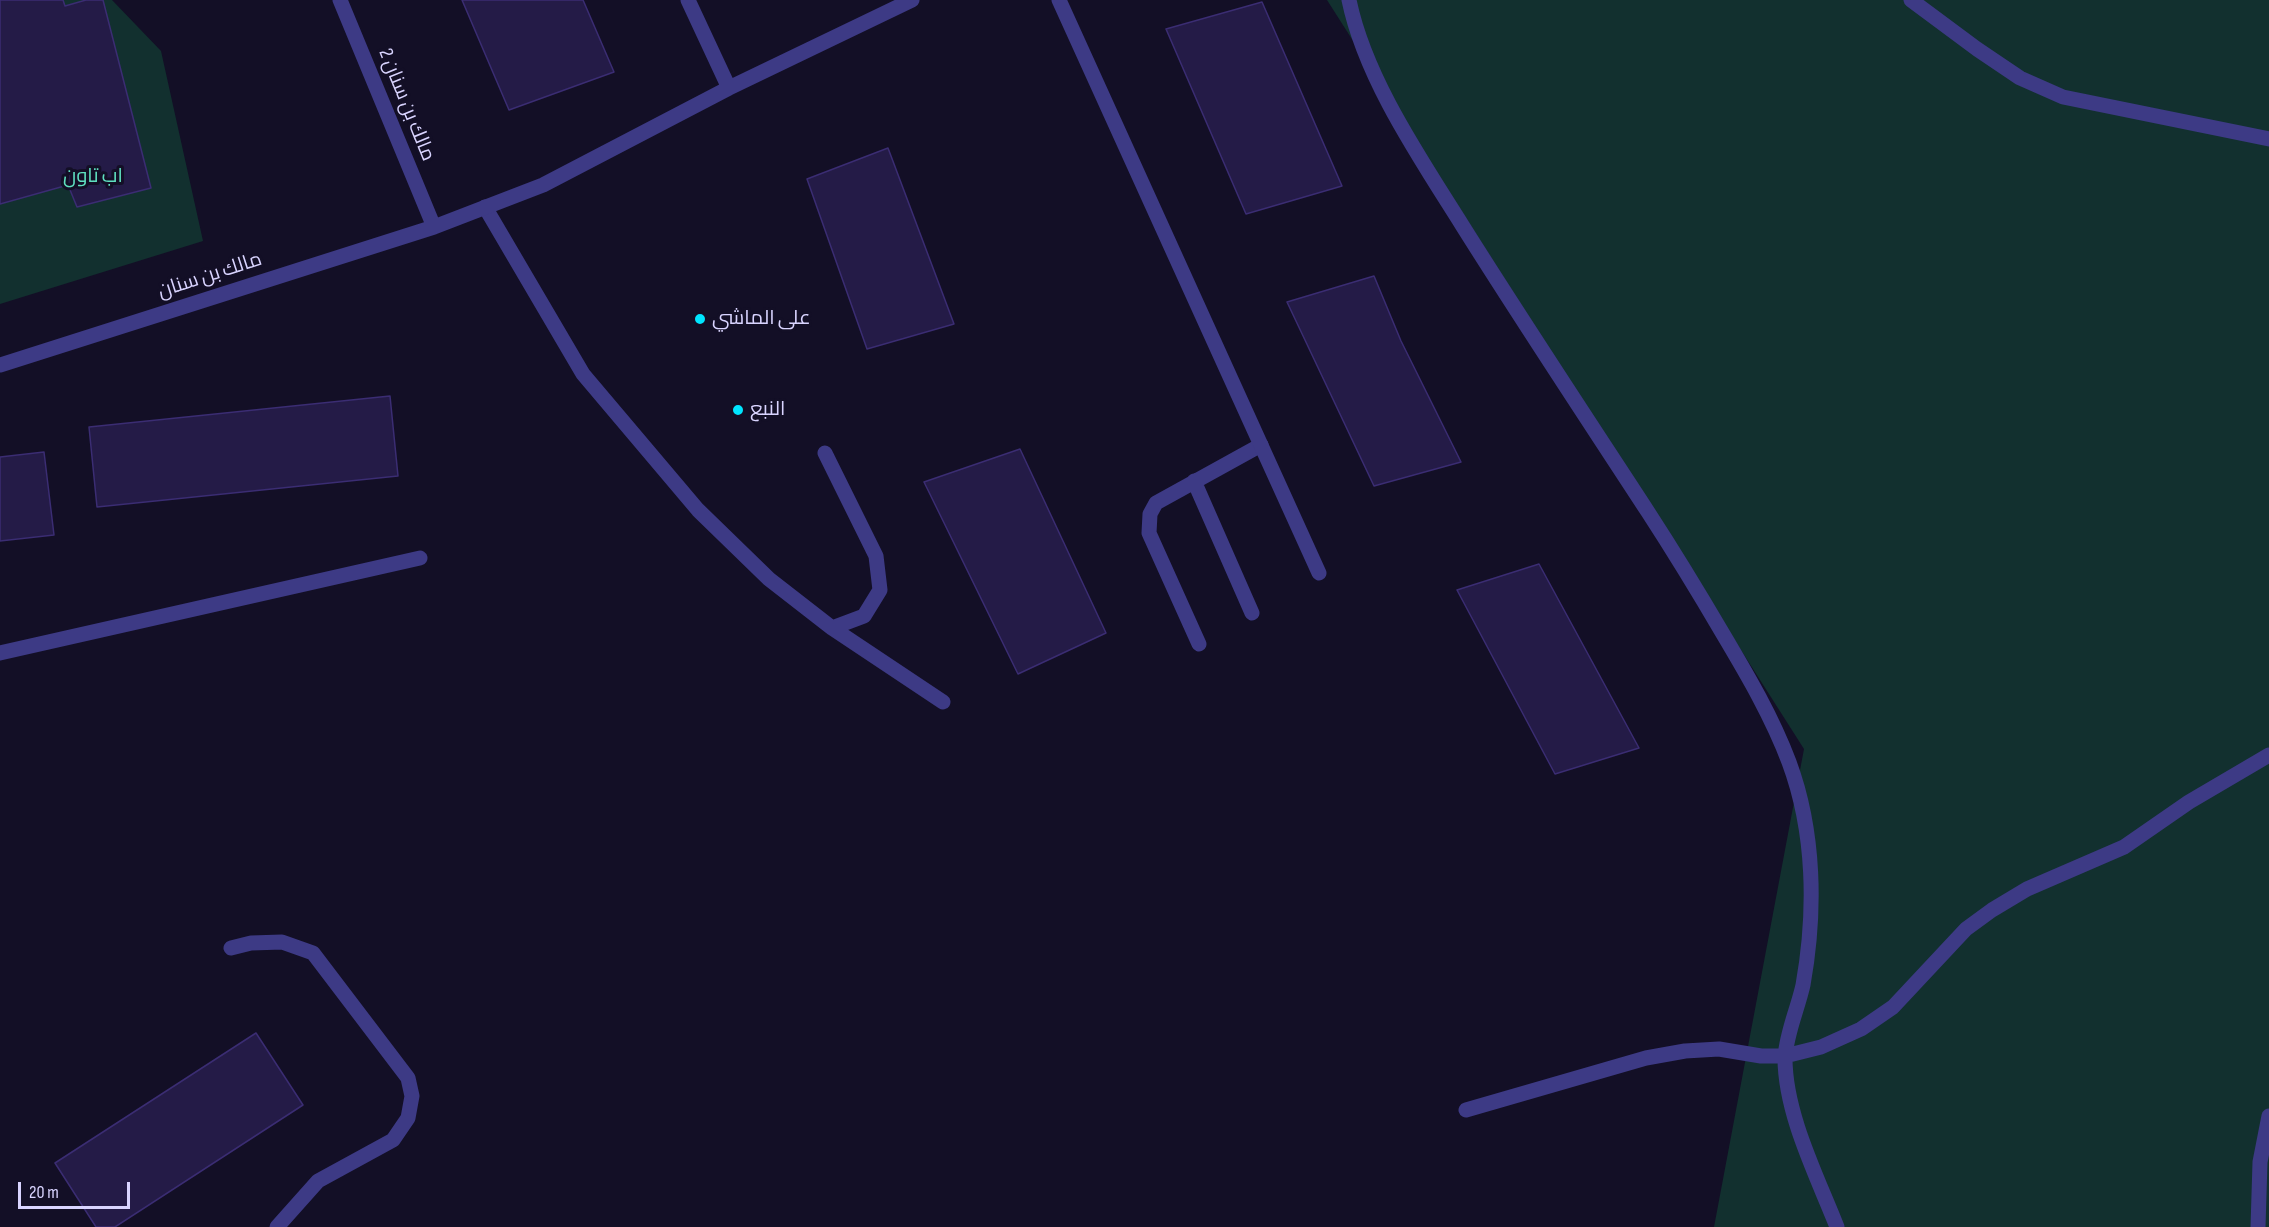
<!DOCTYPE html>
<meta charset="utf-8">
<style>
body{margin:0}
#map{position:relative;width:2269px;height:1227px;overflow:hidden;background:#130f26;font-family:"Sofia Sans Condensed",sans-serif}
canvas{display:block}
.scale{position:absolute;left:18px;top:1182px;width:112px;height:27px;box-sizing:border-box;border:3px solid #d9d4ff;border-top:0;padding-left:8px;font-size:18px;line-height:21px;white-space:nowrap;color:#d9d4ff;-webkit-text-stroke:4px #130f26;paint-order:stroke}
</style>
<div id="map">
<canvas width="2269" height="1227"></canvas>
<div class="scale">20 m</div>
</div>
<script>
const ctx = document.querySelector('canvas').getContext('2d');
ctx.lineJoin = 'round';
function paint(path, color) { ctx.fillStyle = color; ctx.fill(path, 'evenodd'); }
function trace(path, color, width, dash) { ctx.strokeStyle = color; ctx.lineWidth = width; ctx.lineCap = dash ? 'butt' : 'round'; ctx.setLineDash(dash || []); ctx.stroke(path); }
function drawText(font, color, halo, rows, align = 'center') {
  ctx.font = font + ' "Sofia Sans Condensed",Cairo,sans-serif'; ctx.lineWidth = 6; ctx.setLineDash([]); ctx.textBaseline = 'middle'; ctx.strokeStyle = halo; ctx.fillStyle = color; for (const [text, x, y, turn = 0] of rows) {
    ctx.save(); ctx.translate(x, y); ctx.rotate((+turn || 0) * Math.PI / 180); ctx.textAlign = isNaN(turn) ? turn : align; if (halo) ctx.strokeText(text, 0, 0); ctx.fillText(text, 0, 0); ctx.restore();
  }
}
paint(new Path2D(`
 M0,0h112l49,51 42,190 -203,63z
 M1327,0h942v1227h-555l90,-478z`), '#12302f');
const building = new Path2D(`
 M0,0h63l2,6 21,-6h17l48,188 -74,19 -9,-22 -68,19z
 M462,0h121l31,72 -105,38z
 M1262,2l80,184 -96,28 -80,-185z
 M888,148l66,176 -87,25 -60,-170z
 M1374,276l27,65 60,121 -87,24 -87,-184z
 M390,396l8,80 -301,31 -8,-80z
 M1020,449l86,184 -88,41 -94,-192z
 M44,452l10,83 -54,6v-84z
 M1539,564l100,184 -84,26 -98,-184z
 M256,1033l47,72 -188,122h-19l-41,-64z`);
paint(building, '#241b47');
trace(building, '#3b2d73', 1.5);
trace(new Path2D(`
 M485,207l98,167 115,136 71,69 63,49 111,74
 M825,453l51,103 4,34 -16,26 -32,12
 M1194,481l58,132
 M1199,644l-50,-111 1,-19 6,-11 105,-58
 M231,948l20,-5 31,-1 31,11 95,125 4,18 -4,22 -15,22 -75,41 -41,46`), '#3d3a85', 15);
trace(new Path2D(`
 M340,0l94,227
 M688,0l41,88
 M1059,0l260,573
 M1349,0c16,78 71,158 113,225 61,97 124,192 186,287 26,40 51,81 75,122 25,42 49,83 66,128 26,70 27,150 14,223 -5,23 -17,49 -18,73 0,56 32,118 52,169
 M1911,0l66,49 43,29 43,19 206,42
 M0,365l434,-138 109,-42 186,-97 183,-88
 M0,653l420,-95
 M1466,1110l180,-52 39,-7 34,-2 42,7h24l36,-9 40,-18 32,-22 73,-78 26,-19 35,-21 97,-42 65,-45 80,-47
 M2258,1227l2,-65 9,-46`), '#3d3a85', 15);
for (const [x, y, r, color] of [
 [700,319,6,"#00e5ff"],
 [738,410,6,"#00e5ff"]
]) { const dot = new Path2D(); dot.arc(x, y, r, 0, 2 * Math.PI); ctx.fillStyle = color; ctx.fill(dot); trace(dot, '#130f26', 2); }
drawText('20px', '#d9d4ff', '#130f26', [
 ["مالك بن سنان 2",406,105,68],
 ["مالك بن سنان",210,276,-18]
]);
drawText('20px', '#5fe0c0', '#130f26', [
 ["اب تاون",93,177]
]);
drawText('20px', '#d9d4ff', '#130f26', [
 ["على الماشي",712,319],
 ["النبع",750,410]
], 'left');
</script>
